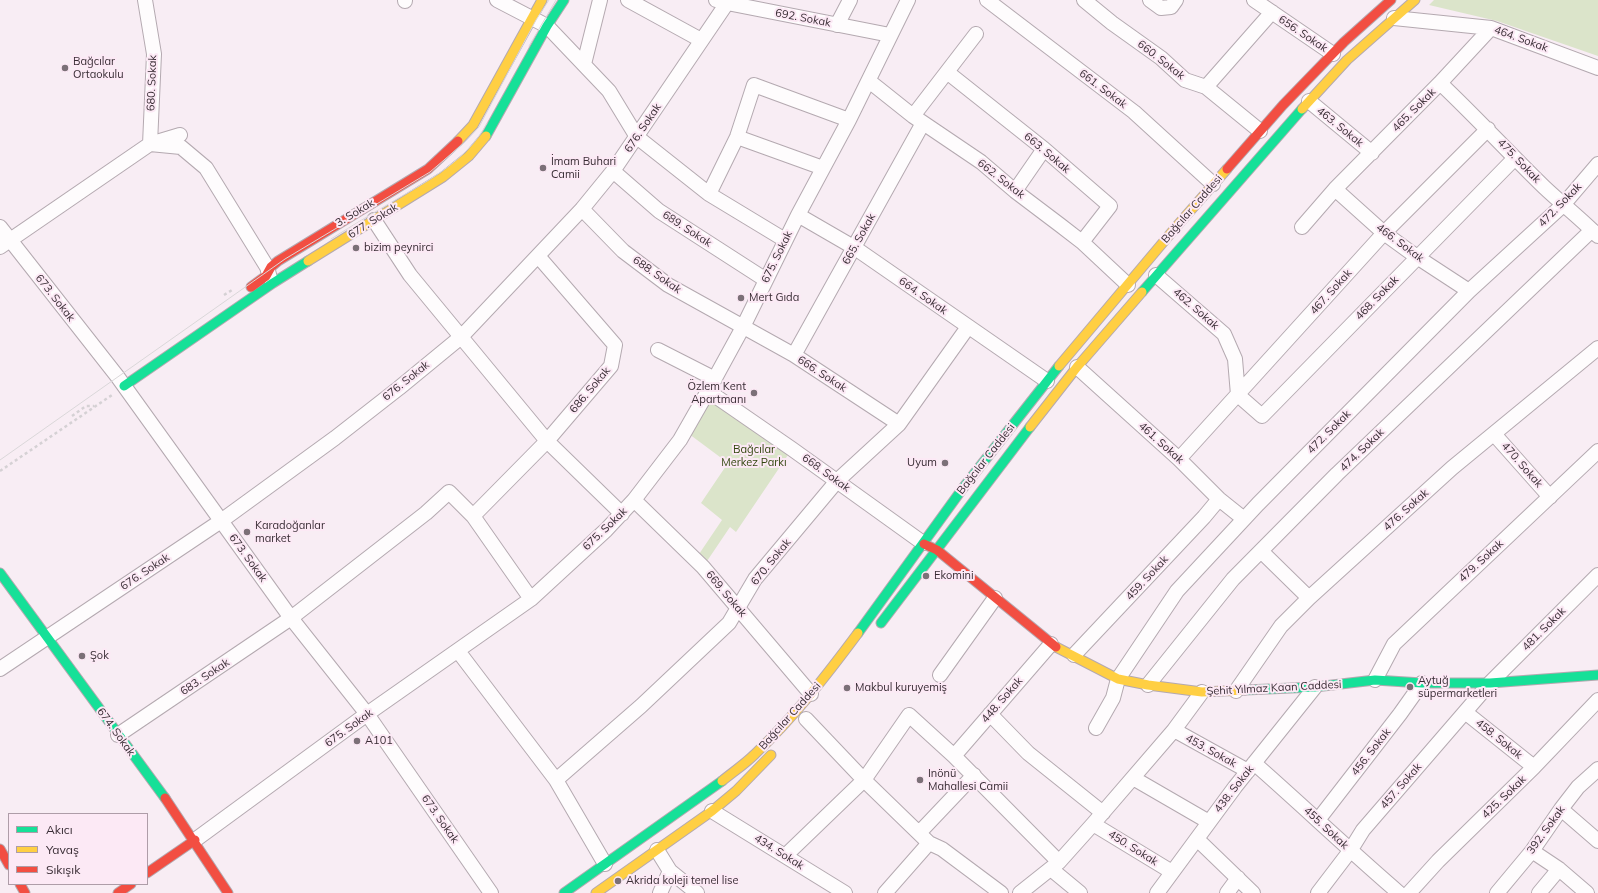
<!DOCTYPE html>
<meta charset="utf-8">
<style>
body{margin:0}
#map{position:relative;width:1598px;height:893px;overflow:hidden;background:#f8edf4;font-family:Mulish,sans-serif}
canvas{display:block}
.legend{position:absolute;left:8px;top:813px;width:140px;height:72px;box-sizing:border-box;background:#fce9f5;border:1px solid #ae9da8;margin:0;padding:5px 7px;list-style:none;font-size:12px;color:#382c34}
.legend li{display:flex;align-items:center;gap:8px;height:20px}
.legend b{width:20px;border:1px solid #ae9da8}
</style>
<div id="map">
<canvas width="1598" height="893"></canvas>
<ul class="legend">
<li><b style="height:5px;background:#16e098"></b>Akıcı</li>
<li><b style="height:5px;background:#ffcf43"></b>Yavaş</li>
<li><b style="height:5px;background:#f24e42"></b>Sıkışık</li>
</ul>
</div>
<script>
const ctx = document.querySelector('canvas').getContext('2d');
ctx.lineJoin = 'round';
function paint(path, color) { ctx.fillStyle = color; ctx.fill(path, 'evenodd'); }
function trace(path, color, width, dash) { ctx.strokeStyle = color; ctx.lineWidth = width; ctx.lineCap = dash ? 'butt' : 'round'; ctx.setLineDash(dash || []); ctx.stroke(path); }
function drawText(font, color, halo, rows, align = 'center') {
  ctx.font = font + ' Mulish,sans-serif'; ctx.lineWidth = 4; ctx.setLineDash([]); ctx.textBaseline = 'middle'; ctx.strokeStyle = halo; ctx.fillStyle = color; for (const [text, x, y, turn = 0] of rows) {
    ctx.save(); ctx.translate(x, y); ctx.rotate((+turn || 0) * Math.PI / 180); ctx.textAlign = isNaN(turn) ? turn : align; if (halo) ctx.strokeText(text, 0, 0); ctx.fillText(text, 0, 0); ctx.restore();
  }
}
paint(new Path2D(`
 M1434,0h164v56l-101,-35 -68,-16z
 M708,391l84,58 -56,83 -6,-5 -27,40 -8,-7 27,-40 -21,-17 27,-40 -43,-32z`), '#dbe4ca');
const street = new Path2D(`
 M145,0l9,54 -4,90 30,-9
 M497,0l50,26 62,65 28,46 72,57 76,46
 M628,0l73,40
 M716,0l11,3 163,32
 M987,0l147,112 79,72
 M1084,0l28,23 49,35 24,22 21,7 54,44
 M1150,0l11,8 10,-1 5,-7
 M1254,0l79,54
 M405,1v-1
 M1394,18l97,10 107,40
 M837,25l13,-25
 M584,64l16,-64
 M947,72l97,77 66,57 -28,36
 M869,81l44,35 68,46 34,29 45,34 22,17 46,43
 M1440,83c36,34 69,70 104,104 18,17 37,32 54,49
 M1206,87l66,-75
 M1309,101l63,52
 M913,116l63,-82
 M737,137l86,31
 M613,171l46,40 107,69
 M1335,189l49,44 33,24 52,34
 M1015,191l29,-42
 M709,194l28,-57 17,-52 95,35
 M582,209l41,42 45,34 126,70 105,69
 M798,215l57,33 192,133
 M374,220l36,55 137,166 75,73
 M0,227l117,149 174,242 76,96 124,179
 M1302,227l33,-38 105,-106 51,-55
 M0,247l150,-103 31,3 25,21 61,99 3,11
 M1156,275l68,59 11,25 3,36 24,21 253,-258
 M658,350l57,29
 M794,355l129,-232
 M1077,367l102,92 40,40 25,20
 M708,391l84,58 131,94
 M1494,434l56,63
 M1179,459l205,-226 104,-104
 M634,500l69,67 108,127
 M473,516l74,-75 64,-75 4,-21 -77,-89
 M1261,551l48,47
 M458,651l98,129 49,84
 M1074,655l130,-138 15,-18
 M0,669l221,-148 114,-83 64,-50 62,-51 121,-128 31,-38 114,-168
 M940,675l55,-77
 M1375,680l19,-36 204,-193
 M1148,685l85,-106 104,-105 255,-244
 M1236,691l45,-65 28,-28 143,-130 146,-120
 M1465,712l69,55
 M990,714l38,39 75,60
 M806,719l58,61 65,63
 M1096,728l17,-30 5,-19 59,-88 81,-87 211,-213 94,-86 35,-41
 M1174,730l74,41
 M118,735l173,-117 135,-105 23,-21 24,24 58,83
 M954,756l97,-112
 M1254,763c49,43 96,88 145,130
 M1133,778l76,44
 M556,780l85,-74 88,-83 26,-44 82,-98 62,-57 69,-97
 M1561,809l37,32
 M712,811l133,82
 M1318,820l82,-106 22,-31
 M1093,824l79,48
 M919,833l55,-58
 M1197,839l56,54
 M195,840l172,-126 164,-115 75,-69 28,-30 46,-60 28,-49 35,-64 55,-112 51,-95 59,-120
 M657,850l13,21 27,22
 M1532,851l27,18 28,24
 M785,856l79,-76 45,-65 45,41 105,106
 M1051,869l29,24
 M660,893l10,-22
 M885,893l44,-50 13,6 59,44
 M1020,893l39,-31 34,-38 81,-94 28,-38
 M1157,893l78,-106 80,-100
 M1227,893l11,-15
 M1318,893l32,-42 13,-21 127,-147 108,-108
 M1409,893l29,-32 96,-94 64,-67
 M1497,893l35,-42 29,-42 17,-22 20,-18
 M1539,893l20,-24`);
const fast = new Path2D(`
 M486,136l61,-110 17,-26
 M1142,292l160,-183
 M124,386l149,-103 35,-22
 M0,573l165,225
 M881,623l149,-196
 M858,633l105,-145 96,-122
 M1245,690l70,-3 60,-7 47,3h68l108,-8
 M564,893l158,-112`);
const slow = new Path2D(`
 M1302,109l45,-49 68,-60
 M458,141l15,-16 69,-125
 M308,261l135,-84 26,-21 17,-20
 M1059,366l117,-139 51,-58
 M1030,427l47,-60 65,-75
 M1056,647l62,32 30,6 54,7 43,-2
 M722,781c11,-9 23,-17 33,-27 39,-37 71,-78 103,-121
 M596,893l116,-82 24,-20 35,-36`);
const jam = new Path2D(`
 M1227,169l56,-64 61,-63 47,-42
 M251,287l15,-11 5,-9 7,-6 150,-92 30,-28
 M924,544l13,6 119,97
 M165,798l63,95
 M0,849l9,16
 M147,873l48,-33
 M20,884l5,9
 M118,893l13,-9`);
trace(street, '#b4a9b0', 16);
trace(fast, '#b4a9b0', 11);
trace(slow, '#b4a9b0', 11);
trace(jam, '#b4a9b0', 11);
trace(new Path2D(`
 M224,295l8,-5
 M72,416l14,-10h8
 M0,471l112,-76`), '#d5d1d4', 2.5, [3, 3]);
trace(street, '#fefcfd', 14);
trace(fast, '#16e098', 9);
trace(slow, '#ffcf43', 9);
trace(jam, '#f24e42', 9);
trace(new Path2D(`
 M529,46l27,-46
 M331,239c22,-14 44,-27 66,-40 34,-20 71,-40 90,-76
 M0,460l285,-201 145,-87 35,-30 14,-15 57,-107 13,-20`), '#dad7d9', 1);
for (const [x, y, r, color] of [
 [65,68,4,"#7b7077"],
 [543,168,4,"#7b7077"],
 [356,248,4,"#7b7077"],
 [741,298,4,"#7b7077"],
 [754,393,4,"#7b7077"],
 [945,463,4,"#7b7077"],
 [247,532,4,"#7b7077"],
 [926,576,4,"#7b7077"],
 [82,656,4,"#7b7077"],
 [1410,687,4,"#7b7077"],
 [847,688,4,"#7b7077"],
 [357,741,4,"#7b7077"],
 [920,780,4,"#7b7077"],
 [618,881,4,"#7b7077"]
]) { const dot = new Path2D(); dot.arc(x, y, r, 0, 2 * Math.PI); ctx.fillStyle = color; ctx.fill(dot); trace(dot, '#fce9f5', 1.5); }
drawText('11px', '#382c34', '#fce9f5', [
 ["692. Sokak",803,18,11],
 ["656. Sokak",1303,34,34],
 ["464. Sokak",1521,39,20],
 ["660. Sokak",1161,60,38],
 ["680. Sokak",152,83,-88],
 ["661. Sokak",1103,89,37],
 ["465. Sokak",1414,110,-45],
 ["463. Sokak",1340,127,39],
 ["676. Sokak",643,128,-56],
 ["663. Sokak",1047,153,40],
 ["475. Sokak",1519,161,46],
 ["662. Sokak",1001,179,38],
 ["472. Sokak",1560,205,-46],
 ["Bağcılar Caddesi",1192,209,-49],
 ["3. Sokak",355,213,-31],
 ["677. Sokak",373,221,-32],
 ["689. Sokak",687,229,33],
 ["665. Sokak",859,239,-61],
 ["466. Sokak",1400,243,37],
 ["675. Sokak",777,257,-64],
 ["688. Sokak",657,275,35],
 ["467. Sokak",1331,292,-48],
 ["664. Sokak",923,296,35],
 ["673. Sokak",55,298,52],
 ["468. Sokak",1377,298,-46],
 ["462. Sokak",1196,309,41],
 ["666. Sokak",822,374,33],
 ["676. Sokak",406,381,-39],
 ["686. Sokak",590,390,-50],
 ["472. Sokak",1329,432,-45],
 ["461. Sokak",1161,443,42],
 ["474. Sokak",1362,450,-44],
 ["Bağcılar Caddesi",986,459,-52],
 ["470. Sokak",1522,465,49],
 ["668. Sokak",826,473,36],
 ["476. Sokak",1406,510,-42],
 ["675. Sokak",605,529,-44],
 ["673. Sokak",248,558,54],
 ["479. Sokak",1481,561,-43],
 ["670. Sokak",771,562,-51],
 ["676. Sokak",145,572,-34],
 ["459. Sokak",1147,578,-47],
 ["669. Sokak",726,594,50],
 ["481. Sokak",1544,629,-45],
 ["683. Sokak",205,677,-34],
 ["Şehit Yılmaz Kaan Caddesi",1274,688,-3],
 ["448. Sokak",1002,700,-49],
 ["Bağcılar Caddesi",790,716,-48],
 ["675. Sokak",349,728,-36],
 ["674. Sokak",116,732,54],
 ["458. Sokak",1499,739,39],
 ["453. Sokak",1211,751,29],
 ["456. Sokak",1371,752,-52],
 ["457. Sokak",1401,786,-49],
 ["438. Sokak",1234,789,-52],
 ["425. Sokak",1504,797,-44],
 ["673. Sokak",440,819,55],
 ["455. Sokak",1326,828,43],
 ["392. Sokak",1546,830,-54],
 ["450. Sokak",1133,848,32],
 ["434. Sokak",779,852,32]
]);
drawText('11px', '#382c34', '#fce9f5', [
 ["Bağcılar",73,62],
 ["Ortaokulu",73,75],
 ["İmam Buhari",551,162],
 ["Camii",551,175],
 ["bizim peynirci",364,248],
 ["Mert Gıda",749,298],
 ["Özlem Kent",746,387,"right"],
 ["Apartmanı",746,400,"right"],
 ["Uyum",937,463,"right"],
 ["Karadoğanlar",255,526],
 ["market",255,539],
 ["Ekomini",934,576],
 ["Şok",90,656],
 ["Aytuğ",1418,681],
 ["süpermarketleri",1418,694],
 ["Makbul kuruyemiş",855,688],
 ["A101",365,741],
 ["Inönü",928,774],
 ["Mahallesi Camii",928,787],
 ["Akrida koleji temel lise",626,881]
], 'left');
drawText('11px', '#30450c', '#fce9f5', [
 ["Bağcılar",754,450],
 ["Merkez Parkı",754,463]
]);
</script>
